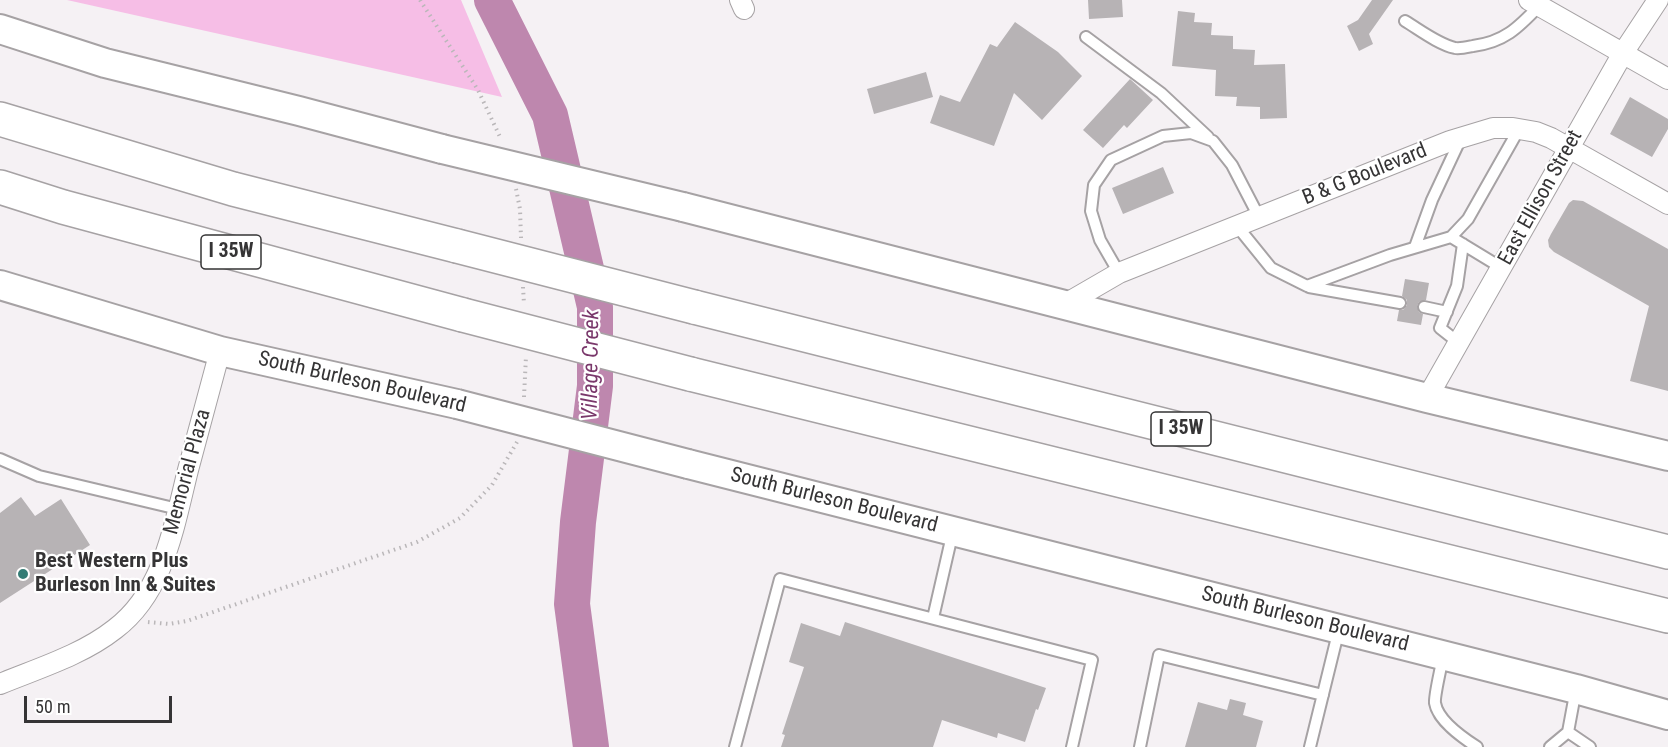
<!DOCTYPE html>
<style>
body{margin:0}
#map{position:relative;width:1668px;height:747px;overflow:hidden;background:#f5f1f4;font-family:"Roboto Condensed",sans-serif}
canvas{display:block}
.scale{position:absolute;left:24px;top:696px;width:148px;height:27px;box-sizing:border-box;border:3px solid #353435;border-top:0;padding-left:8px;font-size:18px;line-height:21px;white-space:nowrap;color:#353435;-webkit-text-stroke:4px #fff;paint-order:stroke}
</style>
<div id="map">
<canvas width="1668" height="747"></canvas>
<div class="scale">50 m</div>
</div>
<script>
const ctx = document.querySelector('canvas').getContext('2d');
ctx.lineJoin = 'round';
function paint(path, color) { ctx.fillStyle = color; ctx.fill(path, 'evenodd'); }
function trace(path, color, width, dash) { ctx.strokeStyle = color; ctx.lineWidth = width; ctx.lineCap = dash ? 'butt' : 'round'; ctx.setLineDash(dash || []); ctx.stroke(path); }
function drawText(font, color, halo, rows, align = 'center') {
  ctx.font = font + ' "Roboto Condensed",sans-serif'; ctx.lineWidth = 4.5; ctx.setLineDash([]); ctx.textBaseline = 'middle'; ctx.strokeStyle = halo; ctx.fillStyle = color; for (const [text, x, y, turn = 0] of rows) {
    ctx.save(); ctx.translate(x, y); ctx.rotate((+turn || 0) * Math.PI / 180); ctx.textAlign = isNaN(turn) ? turn : align; if (halo) ctx.strokeText(text, 0, 0); ctx.fillText(text, 0, 0); ctx.restore();
  }
}
paint(new Path2D(`
 M67,0h394l41,97z`), '#f6bee6');
trace(new Path2D(`
 M492,0l58,115 45,192v79l-17,136 -6,82 19,143`), '#be87ae', 36);
paint(new Path2D(`
 M1088,0h34l1,17 -34,2z
 M1372,0h21l-24,34 4,10 -14,7 -12,-25 11,-6z
 M1178,11l17,2 -1,9 18,1 -1,12 22,1v13l22,1 -1,15 31,-1 2,54 -27,1v-12l-24,-1 1,-9 -22,-1 1,-26 -44,-4z
 M1015,22l43,30 24,24 -40,44 -28,-27 -20,53 -64,-23 10,-28 20,7 30,-58 7,3z
 M926,72l7,25 -59,17 -7,-25z
 M1130,79l23,21 -26,28 -3,-3 -21,23 -20,-18z
 M1630,97l38,22v10l-16,28 -42,-23z
 M1163,167l11,26 -51,21 -11,-26z
 M1573,200l10,1 85,48v142l-38,-10 19,-75 -95,-54 -5,-5 -1,-7 3,-6 18,-31z
 M1405,279l24,4 -3,17 -7,2 -2,4 2,6 4,2 -2,11 -24,-4 2,-11h4l4,-5v-5l-5,-4z
 M21,497l14,19 26,-17 29,46 -90,58v-90z
 M845,622l201,66 -8,22 -2,-1 -11,33 -27,-9 -1,5 -55,-18 -9,27h-152l4,-12 -3,-1 22,-67 -15,-5 12,-39 39,13z
 M1230,699l16,4 -3,12 20,6 -7,26h-71l13,-45 29,8z`), '#b7b3b5');
const service = new Path2D(`
 M1405,21c15,9 33,23 50,27 5,1 13,-1 18,-2 31,-4 45,-18 66,-40
 M1086,37l75,56 47,44
 M1237,226l34,42 36,18 83,-31 61,-18 51,31
 M1451,237l17,-18 51,-90
 M1415,247l17,-47 29,-62
 M1119,273l-19,-33 -9,-29 3,-26 17,-25 52,-24 28,-3 22,8 19,24 27,52
 M1309,287l91,16
 M1424,307l23,5
 M1459,343l-19,-15 17,-42 6,-42
 M0,459l39,17 139,33
 M933,618l20,-87
 M1443,655c-1,10 -9,40 -8,48 3,18 28,35 42,44
 M1568,732l22,15
 M735,747l45,-168 312,81 -20,87
 M1140,747l19,-92 164,40
 M1310,747l29,-118
 M1550,747l18,-15 8,-43`);
const minor = new Path2D(`
 M740,0l4,9
 M1529,0l139,79
 M1062,306l57,-33 331,-132 43,-13h20l23,4 15,6 117,66
 M1427,398l196,-345 35,-53
 M0,684c39,-16 82,-29 115,-55 49,-37 59,-103 73,-159 11,-40 21,-79 32,-119`);
const secondary = new Path2D(`
 M0,29l105,34 194,48 143,38
 M683,207l744,191 241,58
 M0,285l220,66 237,53
 M688,464l888,225 92,26`);
const motorway = new Path2D(`
 M0,119l233,70 224,57
 M0,187l63,20 400,108
 M694,307l974,245
 M690,374l978,242`);
trace(service, '#a6a2a4', 14);
trace(minor, '#a6a2a4', 22);
trace(secondary, '#a6a2a4', 32);
trace(motorway, '#a6a2a4', 36);
trace(new Path2D(`
 M420,0l58,90 23,49
 M516,189l4,20 1,29
 M523,287l1,17
 M524,397l2,-41
 M148,622l21,2 18,-3 230,-79 43,-24 32,-33 25,-43`), '#bab7b9', 4, [1.5, 4.5]);
trace(service, '#fff', 10);
trace(minor, '#fff', 20);
trace(secondary, '#fff', 28);
trace(motorway, '#fff', 33);
const secondaryBridge = new Path2D(`
 M442,149l241,58
 M457,404l231,60`);
const motorwayBridge = new Path2D(`
 M457,246l237,61
 M463,315l227,59`);
trace(secondaryBridge, '#a6a2a4', 32, []);
trace(motorwayBridge, '#a6a2a4', 36, []);
trace(secondaryBridge, '#fff', 28);
trace(motorwayBridge, '#fff', 33);
for (const [x, y, r, color] of [
 [23,574,6,"#347c75"]
]) { const dot = new Path2D(); dot.arc(x, y, r, 0, 2 * Math.PI); ctx.fillStyle = color; ctx.fill(dot); trace(dot, '#fff', 2); }
for (const [x, y, w] of [
 [231,252,60],
 [1181,429,60]
]) { const box = new Path2D(); box.roundRect(x - w / 2, y - 17, w, 34, 4.5); ctx.fillStyle = '#fff'; ctx.fill(box); trace(box, '#353435', 1.5); }
drawText('bold 20px', '#353435', null, [
 ["I 35W",231,252],
 ["I 35W",1181,429]
]);
drawText('21px', '#353435', '#fff', [
 ["B & G Boulevard",1365,175,-22],
 ["East Ellison Street",1541,198,-61],
 ["South Burleson Boulevard",362,383,13],
 ["Memorial Plaza",188,472,-75],
 ["South Burleson Boulevard",834,501,14],
 ["South Burleson Boulevard",1305,620,14]
]);
drawText('bold 21px', '#353435', '#fff', [
 ["Best Western Plus",35,562],
 ["Burleson Inn & Suites",35,586]
], 'left');
drawText('italic 22px', '#7a386b', '#fff', [
 ["Village Creek",592,365,-89]
]);
</script>
